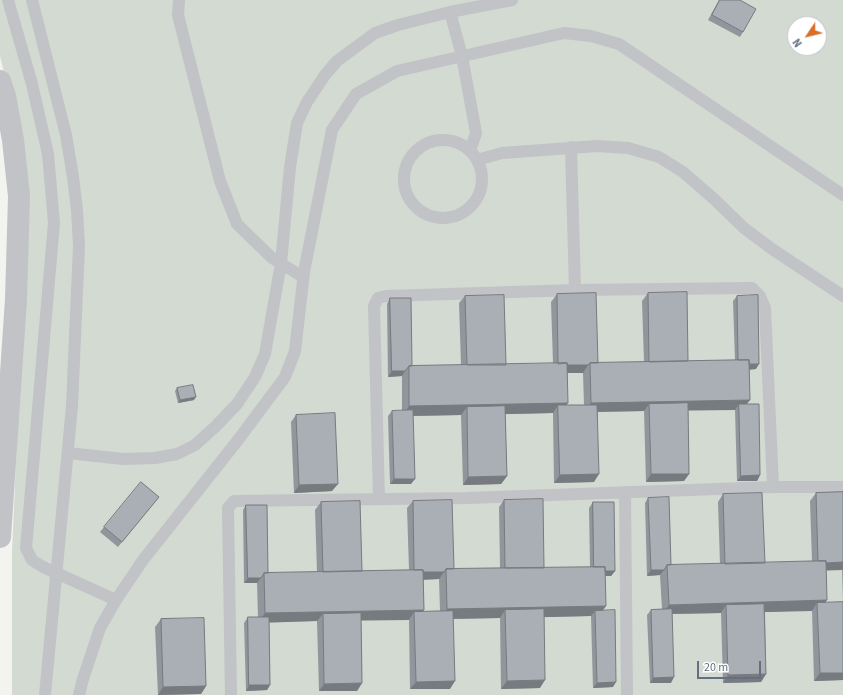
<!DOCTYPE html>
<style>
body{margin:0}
#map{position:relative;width:843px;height:695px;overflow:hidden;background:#f3f4ef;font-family:"Source Sans 3",sans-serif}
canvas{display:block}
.north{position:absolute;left:787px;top:16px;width:40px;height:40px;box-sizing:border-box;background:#fff;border:1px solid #c1c5cc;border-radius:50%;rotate:235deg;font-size:11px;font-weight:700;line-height:16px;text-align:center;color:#646f7f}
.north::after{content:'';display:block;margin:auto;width:14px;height:18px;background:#da6e29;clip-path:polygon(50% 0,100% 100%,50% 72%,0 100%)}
.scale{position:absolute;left:697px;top:661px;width:64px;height:18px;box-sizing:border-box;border:2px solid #646f7f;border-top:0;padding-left:5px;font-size:12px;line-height:14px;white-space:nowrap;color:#646f7f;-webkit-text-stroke:3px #fff;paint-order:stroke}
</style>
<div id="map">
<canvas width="843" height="695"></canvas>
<div class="north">N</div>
<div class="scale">20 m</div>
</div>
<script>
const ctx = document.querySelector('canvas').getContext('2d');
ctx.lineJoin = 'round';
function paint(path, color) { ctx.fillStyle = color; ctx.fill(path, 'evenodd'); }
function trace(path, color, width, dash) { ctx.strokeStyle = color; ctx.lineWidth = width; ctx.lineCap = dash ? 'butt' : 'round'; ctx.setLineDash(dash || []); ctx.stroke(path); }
paint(new Path2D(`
 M0,0h843v695h-831v-143l11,-251v-152l-23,-93zM795,24h24v24h-24z`), '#d3dad1');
trace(new Path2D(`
 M8,0l24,84 16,70 6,69 -28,325 6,12 11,7 73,33
 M32,0l34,135 7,42 4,33 2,36 -7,160 -27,289
 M179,0l-1,15 42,166 17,43 35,34 31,19
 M450,12l12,44 14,77 -6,18
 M404 179a39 39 0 1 1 78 0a39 39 0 1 1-78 0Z
 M571,147l4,143
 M477,160l25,-7 95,-7 31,2 31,9 24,15 31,27 30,29 28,21 71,47
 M68,453l55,6 32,-1 22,-4 18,-9 21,-19 21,-22 18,-27 10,-23 16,-91 9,-96 7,-44 10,-21 18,-27 12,-14 38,-28 23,-8 52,-13 62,-12
 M625,492l2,203
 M379,499l-5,-193 4,-8 8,-2 189,-6 177,-2 8,8 5,12 8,179
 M79,695l4,-16 17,-51 16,-28 27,-40 95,-120 47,-63 10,-26 9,-79 28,-142 24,-36 41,-23 167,-38 27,3 28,8 224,151
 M231,695l-3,-187 6,-7 234,-3 305,-11h70`), '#c1c3c7', 12);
trace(new Path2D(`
 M0,81l5,15 8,44 6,56 -3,103 -16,238`), '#c1c3c7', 22);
paint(new Path2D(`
 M719,0h21l3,32 -3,5 -32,-17z
 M648,293l40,68 47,-1 -2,-59 4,-5 19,73 -7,1 -2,34 13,71 -3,6h-20l-2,-71h-47l1,64 -5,7 -38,1 -2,-71 -46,1 -4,70 -40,1 -1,-70 -48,1 2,62 -6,8 -38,1 -2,-70 -48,1 -2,68h-21l-2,-68 4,-5h10v-35l-14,1 -1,-73 3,-6 22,68 49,-1 -2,-62 6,-7 41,69 47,-1 -2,-62 6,-8 41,69 46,-1 -2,-61zM567,373h16l1,32h-18z
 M177,388l17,12 -16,3 -3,-12z
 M296,415l36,76 -38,2 -3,-71z
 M843,492v188l-29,1 -2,-71 -47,2 1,62 -5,8 -38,1 -2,-70 -49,1 -1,69h-21l-3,-68 4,-5 11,-1 -2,-34 -13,1 -2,-73 3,-5 23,67 49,-1 -2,-62 5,-8 42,69 47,-2 -2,-60 6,-8zM826,570h16l1,32 -17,1z
 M159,497l-41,50 -18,-15 4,-5z
 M504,500l40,68 46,-1 -1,-59 4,-6 22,69 -4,5h-6l-3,35 11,76 -20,1 -2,-72 -47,1 -4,71 -39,1 -1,-71 -47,1 -3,70h-40l-1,-69h-48l1,63 -5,8h-38l-2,-70 -48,1 1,63 -3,5 -21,1 -2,-68 4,-6h10l-1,-34h-13l-1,-73 3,-5 22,68 49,-1 -2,-62 6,-8 41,69 47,-1 -2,-62 6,-7 41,68 46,-1 -1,-61zM439,579l1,32 -18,1 2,-2 -1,-30z
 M161,619l45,67 -5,8 -43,1 -3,-68z`), '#92969c');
paint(new Path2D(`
 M759,364l-3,5 -21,1 4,-5z
 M558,365h30l-5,8h-30z
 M392,371h13l-3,5 -14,1z
 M196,397l-2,3 -16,3 2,-3z
 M750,400l-7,9 -4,-5 -4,6 -85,1 -1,-7 -5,7 -60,1 7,-9z
 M568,403l-7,10 -3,-8 -5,8 -86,2v-8l-6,8 -58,1 6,-10z
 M599,474l-5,8 -40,1 6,-8z
 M651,474h38l-5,7 -38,1z
 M760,475l-3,6h-20l4,-5z
 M507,476l-6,8 -38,1 5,-8z
 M394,479h21l-4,5h-21z
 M338,484l-6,7 -38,2 5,-8z
 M843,562v6l-1,2 -30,1 6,-8z
 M651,570h13l-4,5 -13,1z
 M594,571h21l-4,5h-20z
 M414,572h30l-5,7 -30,1z
 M248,578h13l-4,5h-13z
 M827,600l-7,10 -3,-7 -5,8 -86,2v-8l-5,8 -59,1 7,-9z
 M606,606l-7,10 -4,-5 -4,5 -86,2v-8l-5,8 -60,1 7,-10z
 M424,610l-7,9 -3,-7 -5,8 -86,1v-7l-6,7 -59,2 7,-10z
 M820,673h23v7l-29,1z
 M766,674l-5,8 -38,1 5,-8z
 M674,677l-3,6h-21l3,-5z
 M545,680l-5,8 -39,1 6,-8z
 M455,681l-5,8h-40l6,-7z
 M616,682l-3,5 -20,1 4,-5z
 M362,683l-5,8h-38l5,-7z
 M249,685h21l-3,5 -21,1z
 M206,686l-5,8 -43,1 5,-8z`), '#777a7f');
const building = new Path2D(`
 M720,0h20l16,9 -13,23 -31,-17z
 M687,292l1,69 -39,1 -1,-69z
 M596,293l2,70h-8l-2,2h-21v-2l-9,1 -1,-70z
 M504,295l2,70h-39l-2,-69z
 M758,295l1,69h-10v-4h-11l-1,-64z
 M390,298h21l1,68h-3l-4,5h-13z
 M749,360l1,40 -159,3 -1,-40z
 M567,363l1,40 -159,3v-40z
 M193,385l3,12 -16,3 -3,-12z
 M688,403l1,71h-38l-2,-70z
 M739,404h20l1,71 -19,1z
 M558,405h39l2,69 -39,1z
 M505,406l2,70 -39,1 -1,-70z
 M413,410l2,69h-21l-2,-68z
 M335,413l3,71 -39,1 -3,-70z
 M141,482l18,15 -37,45 -18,-15z
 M843,492v70l-17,1v-2h-8l-2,-68z
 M762,493l3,70 -40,1 -2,-70z
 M669,497l2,68h-4l-3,5h-13l-3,-72z
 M543,499l1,69h-39l-1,-68z
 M452,500l2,69h-8l-2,3h-21v-2h-9l-1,-69z
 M360,501l2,70 -39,1 -2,-70z
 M593,502h21l1,69h-10v-4h-11z
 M246,505h21l1,68h-4l-3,5h-13z
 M826,561l1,39 -158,5 -2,-40z
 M605,567l1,39 -159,3 -1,-40z
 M423,570l1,40 -159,3 -1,-40z
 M843,602v71h-23l-3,-70z
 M764,604l2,70 -38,1 -2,-70z
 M544,609l1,71 -38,1 -2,-71z
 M672,609l2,68 -21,1 -2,-68z
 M615,610l1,72 -19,1 -2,-72z
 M453,611l2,70 -39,1 -2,-70z
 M361,613l1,70 -38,1 -1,-70z
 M248,617h21l1,68h-21z
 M204,618l2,68 -43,1 -2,-68z`);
paint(building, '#aaafb5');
trace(building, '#777a7f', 1);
</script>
